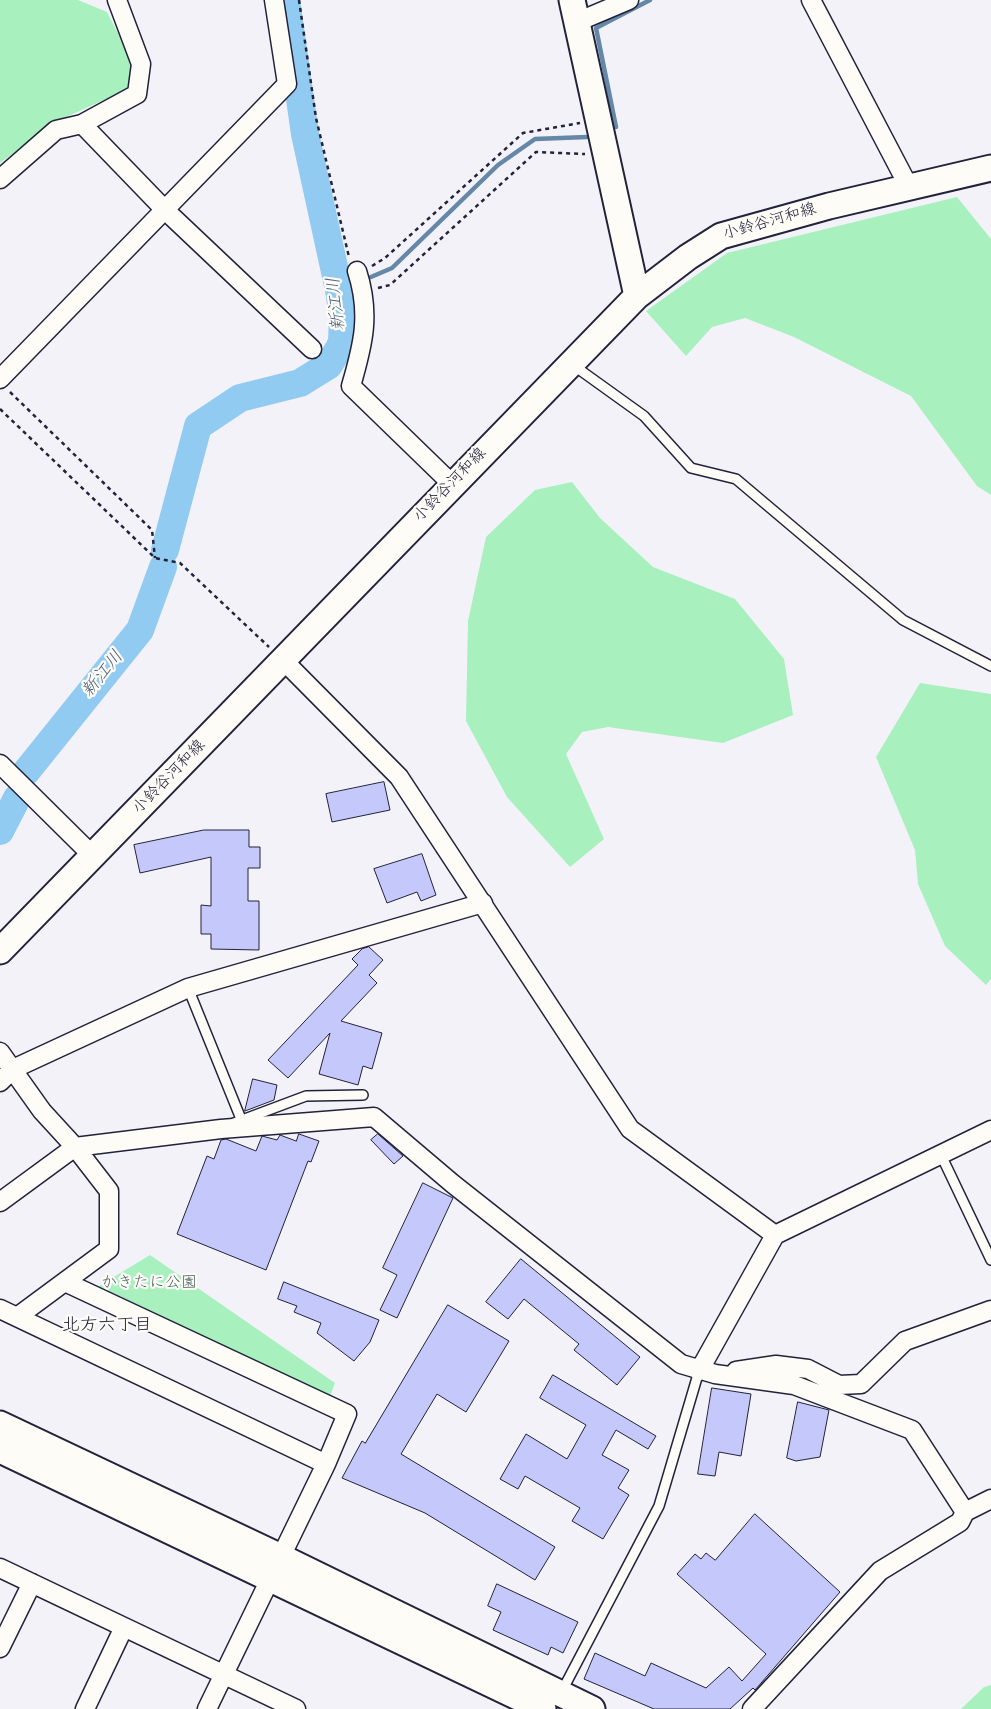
<!DOCTYPE html>
<meta charset="utf-8">
<style>
body{margin:0}
canvas{display:block;background:#f2f2f8}
</style>
<canvas width="991" height="1709"></canvas>
<script>
const ctx = document.querySelector('canvas').getContext('2d');
ctx.lineJoin = 'round';
function paint(path, color) { ctx.fillStyle = color; ctx.fill(path, 'evenodd'); }
function trace(path, color, width, dash) { ctx.strokeStyle = color; ctx.lineWidth = width; ctx.lineCap = dash ? 'butt' : 'round'; ctx.setLineDash(dash || []); ctx.stroke(path); }
function drawText(font, color, halo, rows, align = 'center') {
  ctx.font = font + ' "Indie Flower","Klee One",sans-serif'; ctx.lineWidth = 4.5; ctx.setLineDash([]); ctx.textBaseline = 'middle'; ctx.strokeStyle = halo; ctx.fillStyle = color; for (const [text, x, y, turn = 0] of rows) {
    ctx.save(); ctx.translate(x, y); ctx.rotate((+turn || 0) * Math.PI / 180); ctx.textAlign = isNaN(turn) ? turn : align; if (halo) ctx.strokeText(text, 0, 0); ctx.fillText(text, 0, 0); ctx.restore();
  }
}
paint(new Path2D(`
 M0,0h78l29,12 26,51 -3,25 -77,35 -53,40z
 M957,197l34,42v256l-14,-9 -66,-90 -117,-59 -49,-19 -33,9 -26,29 -40,-45 81,-58z
 M572,482l28,36 53,49 82,32 49,60 9,56 -70,28 -115,-16 -26,5 -16,22 38,85 -34,28 -63,-70 -41,-76 2,-100 18,-84 49,-47z
 M920,683l71,11v285l-5,6 -41,-39 -27,-62 -3,-34 -39,-93z
 M150,1255l185,128 -5,13 -231,-110z
 M991,1685v24h-30l23,-22z`), '#a8f1be');
trace(new Path2D(`
 M616,127l-20,-99 54,-28
 M371,277l21,-9 106,-103 37,-26 52,-2
 M339,290l14,-6`), '#6587a8', 4.5);
trace(new Path2D(`
 M165,550l33,-124 42,-28 60,-15 29,-18 13,-22 1,-27 -4,-26 -34,-156 -19,-134
 M26,772l114,-142 23,-63
 M0,831l17,-33`), '#92cbf1', 28);
const building = new Path2D(`
 M384,782l6,28 -58,12 -6,-28z
 M204,830h45v17h11v21h-12v33h11v49l-48,-1v-15h-10v-29l10,1v-49l-71,16 -6,-28z
 M422,854l14,41 -15,6 -4,-9 -30,11 -13,-34z
 M369,947l14,13 -14,15 8,8 -36,38 41,12 -10,36 -9,-3 -5,19 -39,-11 11,-41 -42,45 -20,-18 90,-95 -6,-6 10,-10z
 M253,1079l24,6 -3,15 -29,11z
 M299,1134l20,7 -8,21 -3,-1 -42,109 -89,-36 30,-78 7,3 7,-19 5,-1 30,12 6,-15 15,4 3,-5 16,6z
 M378,1134l25,22 -9,8 -23,-24z
 M423,1183l30,15 -56,120 -17,-8 17,-35 -14,-7z
 M521,1259l119,98 -23,28 -43,-35 5,-6 -55,-45 -16,20 -22,-17z
 M284,1282l95,38 -9,22 -16,19 -37,-28 4,-10 -27,-11 3,-6 -19,-7z
 M448,1305l61,36 -43,71 -29,-18 -36,60 154,93 -20,33 -110,-67 -83,-35 20,-37 3,2z
 M553,1375l103,61 -8,13 -32,-19 -14,25 27,15 -11,18 11,7 -26,44 -31,-18 8,-13 -55,-32 -7,13 -18,-10 26,-45 41,25 19,-34 -46,-27z
 M712,1388l39,6 -10,62 -22,-4 -4,24 -17,-2z
 M798,1402l31,8 -9,47 -24,4 -9,-3z
 M755,1514l85,78 -85,98 -2,-2 -23,21h-76l-70,-30 11,-26 50,23 6,-13 55,25 23,-21 13,14 24,-27 -89,-80 18,-20 6,5 5,-6 9,7z
 M497,1584l81,38 -15,31 -12,-6 -3,8 -55,-25 8,-18 -13,-6z`);
paint(building, '#c4c8fa');
trace(building, '#22223b', 1);
const lane = new Path2D(`
 M573,365l71,51 47,52 45,11 167,141 88,46
 M188,988l53,131
 M234,1123l72,-27 57,-1
 M941,1155l50,105
 M562,1691l97,-185 40,-135`);
const street = new Path2D(`
 M811,0l99,189
 M577,22l52,-22
 M82,124l83,86 147,139
 M0,179l56,-49 26,-6 55,-30 4,-30 -24,-64
 M357,271c14,43 6,74 -6,115l102,99
 M0,379l287,-295 -13,-84
 M284,661l115,116 231,352 145,106
 M0,764l93,92
 M0,1052l42,59 33,36 34,44v58l-92,68
 M0,1082l13,-13 175,-81 295,-85
 M0,1202l75,-55 146,-18 153,-12 79,67 228,180 34,10 79,11 118,45 53,82
 M65,1282l282,132 -21,50
 M0,1309l326,155 -119,245
 M699,1371l76,-136 216,-105
 M736,1371l40,-6 32,4 31,16 22,-1 44,-43 86,-31
 M0,1568l296,141
 M0,1648l32,-65
 M85,1709l39,-82
 M752,1709l128,-138 80,-49 5,-10 26,-13`);
const secondary = new Path2D(`
 M572,0l65,296
 M0,951l637,-655 51,-39 33,-21 108,-30 162,-38
 M0,1424l281,133 311,152
 M0,1450l543,259`);
trace(lane, '#22223b', 12);
trace(street, '#22223b', 21);
trace(secondary, '#22223b', 29);
trace(new Path2D(`
 M299,0l17,118 33,139
 M372,266l13,-8 138,-125 57,-10
 M378,288l12,-3 146,-133 49,2
 M10,392l142,138 3,28
 M0,409l155,149 25,5 89,84`), '#22223b', 2.5, [4, 4]);
trace(lane, '#fdfcf7', 9);
trace(street, '#fdfcf7', 18);
trace(secondary, '#fdfcf7', 25);
drawText('16px', '#22223b', '#fdfcf7', [
 ["小鈴谷河和線",770,223,-16],
 ["小鈴谷河和線",451,486,-46],
 ["小鈴谷河和線",170,778,-46]
]);
drawText('16px', '#4a6062', '#fdfcf7', [
 ["かきたに公園",149,1284]
]);
drawText('italic 18px', '#495d7b', '#fdfcf7', [
 ["新江川",338,304,-96],
 ["新江川",104,675,-51]
]);
drawText('18px', '#22223b', '#fdfcf7', [
 ["北方六丁目",107,1327]
]);
</script>
